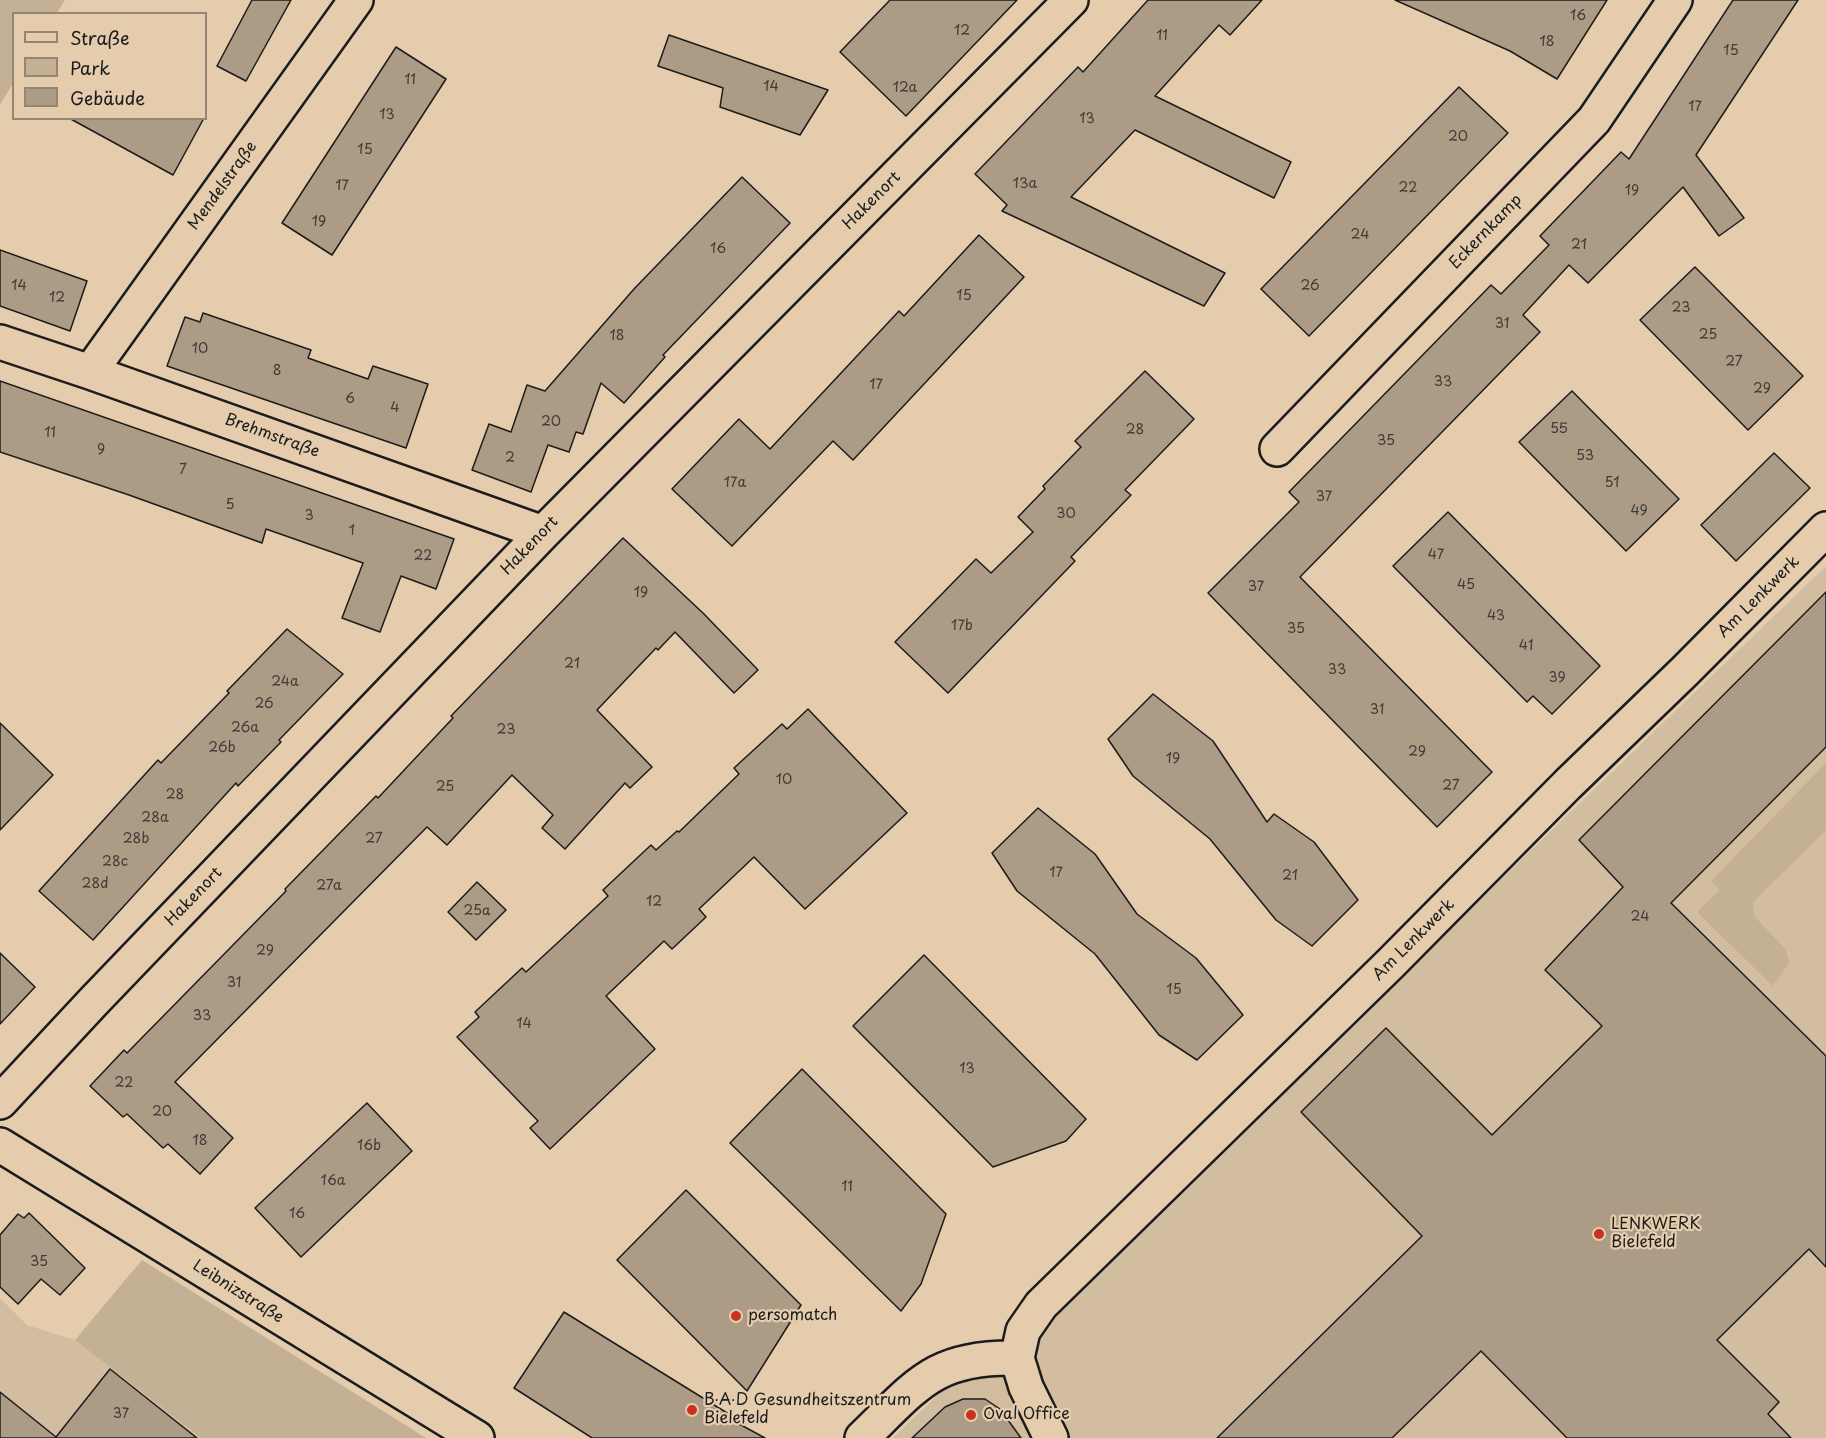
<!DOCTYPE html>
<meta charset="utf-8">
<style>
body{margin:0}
#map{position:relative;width:1826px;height:1438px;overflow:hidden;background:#e4ccad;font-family:"Playpen Sans",sans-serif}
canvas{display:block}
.legend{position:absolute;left:12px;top:12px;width:195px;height:108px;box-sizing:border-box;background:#e4ccad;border:2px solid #948673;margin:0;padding:8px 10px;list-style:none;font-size:18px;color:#1c1c1c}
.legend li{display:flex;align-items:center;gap:12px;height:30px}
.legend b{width:30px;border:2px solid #948673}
</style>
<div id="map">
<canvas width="1826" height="1438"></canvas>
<ul class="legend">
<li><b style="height:8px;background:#e4ccad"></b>Straße</li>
<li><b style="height:16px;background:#c3b095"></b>Park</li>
<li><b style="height:16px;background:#ac9b85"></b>Gebäude</li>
</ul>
</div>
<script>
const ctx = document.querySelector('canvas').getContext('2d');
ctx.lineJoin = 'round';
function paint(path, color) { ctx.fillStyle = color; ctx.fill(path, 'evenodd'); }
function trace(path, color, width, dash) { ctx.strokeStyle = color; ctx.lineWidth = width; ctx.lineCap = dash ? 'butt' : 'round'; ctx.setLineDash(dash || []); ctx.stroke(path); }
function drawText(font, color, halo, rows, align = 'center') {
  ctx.font = font + ' "Playpen Sans",sans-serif'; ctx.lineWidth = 4.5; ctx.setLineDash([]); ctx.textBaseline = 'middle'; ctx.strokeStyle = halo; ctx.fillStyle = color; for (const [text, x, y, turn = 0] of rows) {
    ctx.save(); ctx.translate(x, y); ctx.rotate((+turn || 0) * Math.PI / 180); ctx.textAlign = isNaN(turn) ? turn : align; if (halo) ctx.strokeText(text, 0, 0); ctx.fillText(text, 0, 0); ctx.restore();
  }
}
paint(new Path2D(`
 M1826,566v872h-933l53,-51 88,-27 1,-23 221,-222z
 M0,1298l27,27 48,15 126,98h-201z`), '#d3bda1');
paint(new Path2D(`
 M0,0h65l-8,13 -43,1 -1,69 -13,22z
 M1826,763v67l-73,72 1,14 32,34 3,13 -16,23 -76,-74 23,-22 -9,-9z
 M142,1260l284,178h-225l-126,-98z`), '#c3b095');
const building = new Path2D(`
 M252,0h39l-45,81 -29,-15z
 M890,0h127l-111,116 -66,-64z
 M1148,0h114l-32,35 -11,-10 -64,71 136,66 -17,36 -139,-68 -64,67 154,76 -21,33 -202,-95 5,-6 -32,-31 103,-107 5,5z
 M1395,0h212l-50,79 -47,-28z
 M1733,0h65l-102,155 48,63 -25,18 -36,-49 -95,96 -19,-18 -46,50 17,17 -240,245 192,195 -55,55 -229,-234 91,-91 -10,-10 202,-207 10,9 48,-49 -9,-9 81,-84 8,7z
 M669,35l159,55 -28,45 -80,-28 3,-19 -65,-22z
 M396,47l50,32 -114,176 -50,-32z
 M1459,87l49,46 -199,203 -48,-47z
 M69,118h135l-31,57z
 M742,177l48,46 -127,132 2,2 -41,46 -23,-20 -18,51 -7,-2 -7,20 -21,-7 -17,47 -59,-22 17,-46 22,8 16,-47 18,6 89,-102z
 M979,235l45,42 -171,183 -20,-19 -101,105 -60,-57 67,-70 31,30 129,-138 5,5z
 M0,250l87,31 -17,50 -70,-25z
 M1695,267l108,109 -55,54 -108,-110z
 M203,313l108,37 -3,8 60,21 5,-13 55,18 -22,64 -239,-82 18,-49 15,5z
 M1145,371l49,48 -69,71 6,5 -60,62 4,4 -127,132 -53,-51 81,-83 15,14 42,-41 -15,-15 27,-28 -2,-3 38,-39 -6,-6z
 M0,381l454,158 -18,50 -35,-13 -21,56 -38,-14 21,-55 -97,-34 -4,14 -133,-48 -129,-43z
 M1572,391l107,108 -53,52 -107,-109z
 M1774,453l36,35 -74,73 -35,-36z
 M1448,512l152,154 -48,48 -19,-18 -6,6 -134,-136z
 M623,538l81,76 54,56 -24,23 -59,-61 -17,18 -2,-2 -59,62 55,57 -22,21 -5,-5 -60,66 -23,-21 11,-13 -41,-40 -65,70 -20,-18 -252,255 58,56 -33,36 -32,-30 -5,4 -36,-34 -4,3 -33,-31 34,-36 3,3 159,-162 -1,-2 46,-47 45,-46 2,2 75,-80 -2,-2z
 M1826,592v155l-155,156 155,153v211l-17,-18 -92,91 62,62 -11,12 23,24h-224l-86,-87 -89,87h-175l205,-202 -121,-124 85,-84 106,107 110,-109 -57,-56 78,-83 -44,-47z
 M287,629l56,45 -64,66 2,2 -43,44 -2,-3 -143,157 -54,-49 119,-131 3,3 68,-70 -2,-2z
 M1153,694l60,47 54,81 7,-8 40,28 44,58 -46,46 -36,-26 -66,-81 -77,-63 -25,-37z
 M808,709l99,104 -102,96 -51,-52 -55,52 7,8 -34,32 -8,-8 -58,55 49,53 -105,100 -20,-21 8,-7 -81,-84 22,-20 -4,-5 47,-44 4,4 82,-76 -5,-6 48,-45 5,5 21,-19 2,1 60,-58 -5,-6 48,-44 5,5z
 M0,723l53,52 -53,55z
 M1038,808l57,46 42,60 59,44 47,57 -46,45 -38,-25 -64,-81 -78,-63 -25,-38z
 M477,882l29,28 -30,30 -28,-28z
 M0,953l35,34 -35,37z
 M924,955l162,164 -20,22 -73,26 -140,-141z
 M802,1069l144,145 -25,70 -20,27 -171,-168z
 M367,1103l45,48 -111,106 -46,-49z
 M686,1190l115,115 -54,86 -130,-131z
 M29,1213l56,55 -25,27 -19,-16 -23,25 -18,-17v-52l18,-21 6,4z
 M564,1312l168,104 -2,3 35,19h-173l-78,-50z
 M110,1369l87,69h-197v-46l56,45z
 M963,1399h22l15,10 21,29h-109l33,-31z`);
paint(building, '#ac9b85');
trace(building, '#1c1c1c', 1.5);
const street = new Path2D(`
 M0,342l90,30 453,161
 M90,372l266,-372
 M1277,449l317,-329 81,-120
 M0,1102l94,-101 449,-468 528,-533
 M0,1145l477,293
 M862,1438c55,-53 72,-82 155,-80
 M1051,1438l-25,-51 -9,-29 6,-27 18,-26 350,-342 177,-179 117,-113 141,-142`);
trace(street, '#1c1c1c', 38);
trace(street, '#e4ccad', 33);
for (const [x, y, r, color] of [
 [1599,1234,6,"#c8321e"],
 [736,1316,6,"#c8321e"],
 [692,1410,6,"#c8321e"],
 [971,1415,6,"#c8321e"]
]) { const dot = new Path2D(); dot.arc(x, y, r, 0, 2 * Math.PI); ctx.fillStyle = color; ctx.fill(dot); trace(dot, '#e4ccad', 2); }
drawText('14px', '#403c36', null, [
 ["16",1578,16],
 ["12",962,31],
 ["11",1162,36],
 ["18",1547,42],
 ["15",1731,51],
 ["11",410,80],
 ["14",771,87],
 ["12a",905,88],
 ["17",1695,107],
 ["13",387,115],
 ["13",1087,119],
 ["20",1458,137],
 ["15",365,150],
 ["13a",1025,184],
 ["17",342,186],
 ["22",1408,188],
 ["19",1632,191],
 ["19",319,222],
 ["24",1360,235],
 ["21",1579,245],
 ["16",718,249],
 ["14",19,286],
 ["26",1310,286],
 ["15",964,296],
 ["12",57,298],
 ["23",1681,308],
 ["31",1502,324],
 ["25",1708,335],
 ["18",617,336],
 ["10",200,349],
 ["27",1734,362],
 ["8",277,371],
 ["33",1443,382],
 ["17",876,385],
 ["29",1762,389],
 ["6",350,399],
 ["4",395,408],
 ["20",551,422],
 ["55",1559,429],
 ["28",1135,430],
 ["11",50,433],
 ["35",1386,441],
 ["9",101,450],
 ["53",1585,456],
 ["2",510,458],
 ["7",183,470],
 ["17a",735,483],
 ["51",1612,483],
 ["37",1324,497],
 ["5",230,505],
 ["49",1639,511],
 ["30",1066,514],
 ["3",309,516],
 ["1",352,531],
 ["47",1436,555],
 ["22",423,556],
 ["45",1466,585],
 ["37",1256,587],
 ["19",641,593],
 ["43",1496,616],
 ["17b",962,626],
 ["35",1296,629],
 ["41",1526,646],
 ["21",572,664],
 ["33",1337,670],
 ["39",1557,678],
 ["24a",285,682],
 ["26",264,704],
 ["31",1377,710],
 ["26a",245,728],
 ["23",506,730],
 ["26b",222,748],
 ["29",1417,752],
 ["19",1173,759],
 ["10",784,780],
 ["27",1451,786],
 ["25",445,787],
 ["28",175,795],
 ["28a",155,818],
 ["28b",136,839],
 ["27",374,839],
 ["28c",115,862],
 ["17",1056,873],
 ["21",1290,876],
 ["28d",95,884],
 ["27a",329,886],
 ["12",654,902],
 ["25a",477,911],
 ["24",1640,917],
 ["29",265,951],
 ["31",234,983],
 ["15",1174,990],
 ["33",202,1016],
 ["14",524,1024],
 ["13",967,1069],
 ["22",124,1083],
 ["20",162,1112],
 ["18",200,1141],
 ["16b",369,1146],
 ["16a",333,1181],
 ["11",847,1187],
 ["16",297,1214],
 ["35",39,1262],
 ["37",121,1414]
]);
drawText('16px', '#1c1c1c', '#e4ccad', [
 ["Mendelstraße",223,186,-54],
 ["Hakenort",872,201,-45],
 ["Eckernkamp",1486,232,-46],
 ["Brehmstraße",272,436,20],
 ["Hakenort",530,546,-46],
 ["Am Lenkwerk",1759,597,-45],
 ["Hakenort",194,897,-46],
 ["Am Lenkwerk",1414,940,-45],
 ["Leibnizstraße",238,1292,32]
]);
drawText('16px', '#1c1c1c', '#e4ccad', [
 ["LENKWERK",1611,1225],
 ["Bielefeld",1611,1243],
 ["persomatch",748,1316],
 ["B·A·D Gesundheitszentrum",704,1401],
 ["Bielefeld",704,1419],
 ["Oval Office",983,1415]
], 'left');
</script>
